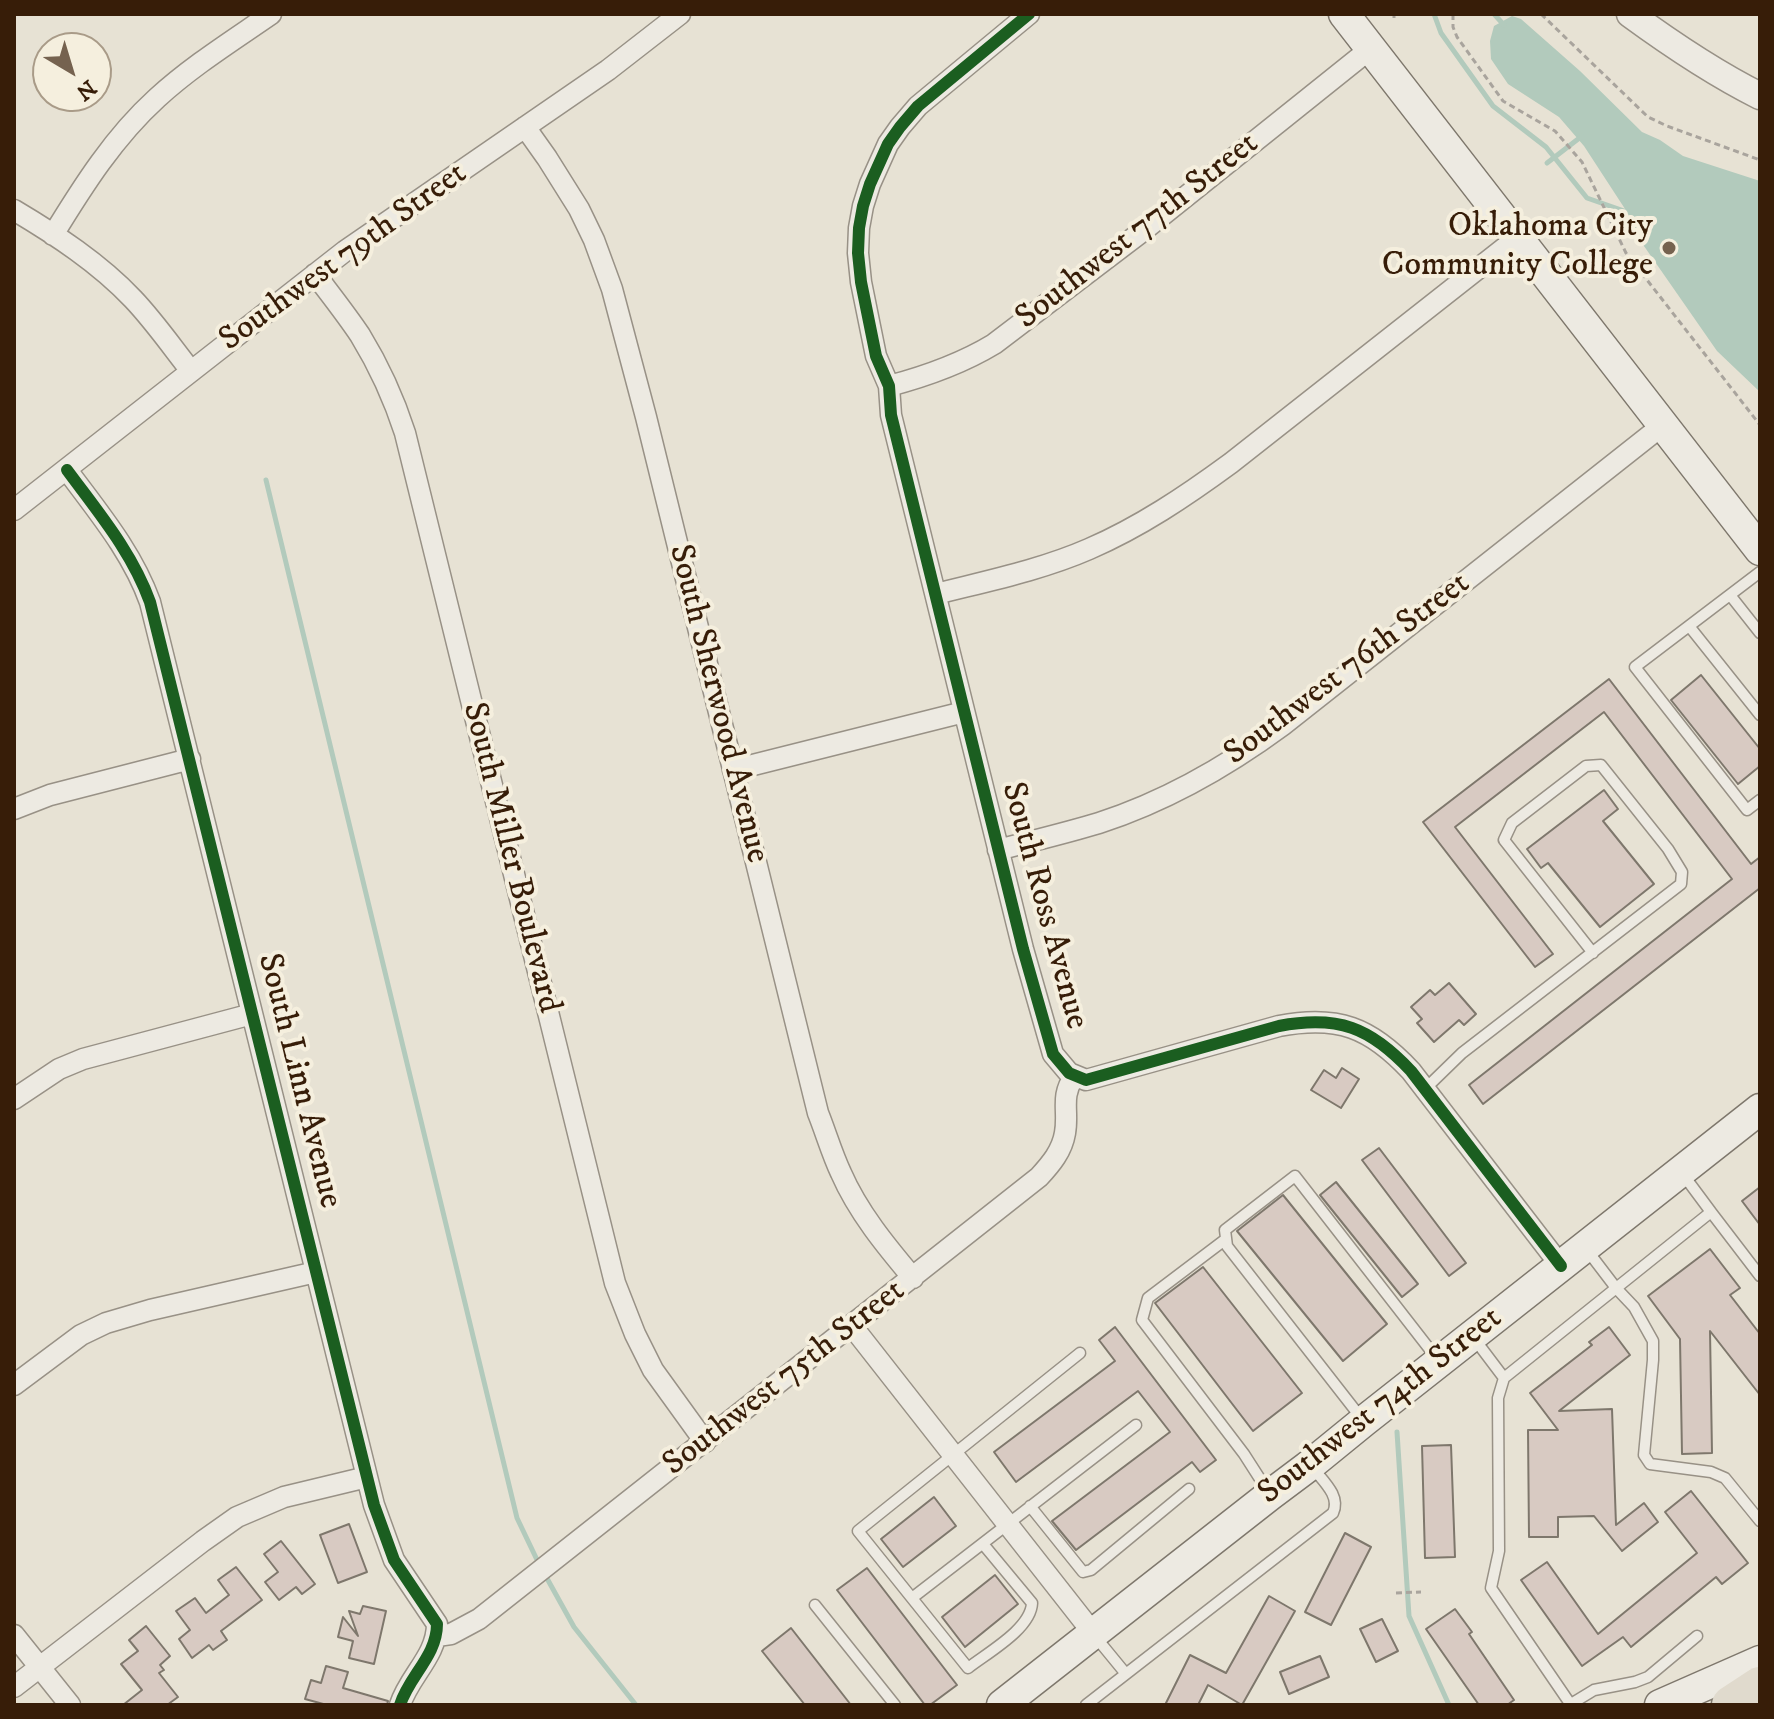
<!DOCTYPE html>
<style>
body{margin:0}
#map{position:relative;width:1774px;height:1719px;overflow:hidden;background:#e7e2d4;font-family:"IM FELL DW Pica",serif}
canvas{display:block}
.frame{position:absolute;inset:0;border:16px solid #371d08;pointer-events:none}
.north{position:absolute;left:32px;top:32px;width:80px;height:80px;box-sizing:border-box;background:#f5efde;border:2px solid #a99b88;border-radius:50%;rotate:142deg;font-size:22px;font-weight:700;line-height:32px;text-align:center;color:#371d08}
.north::after{content:'';display:block;margin:auto;width:28px;height:36px;background:#75624f;clip-path:polygon(50% 0,100% 100%,50% 72%,0 100%)}
</style>
<div id="map">
<canvas width="1774" height="1719"></canvas>
<div class="frame"></div>
<div class="north">N</div>
</div>
<script>
const ctx = document.querySelector('canvas').getContext('2d');
ctx.lineJoin = 'round';
function paint(path, color) { ctx.fillStyle = color; ctx.fill(path, 'evenodd'); }
function trace(path, color, width, dash) { ctx.strokeStyle = color; ctx.lineWidth = width; ctx.lineCap = dash ? 'butt' : 'round'; ctx.setLineDash(dash || []); ctx.stroke(path); }
function drawText(font, color, halo, rows, align = 'center') {
  ctx.font = font + ' "IM FELL DW Pica",serif'; ctx.lineWidth = 8; ctx.setLineDash([]); ctx.textBaseline = 'middle'; ctx.strokeStyle = halo; ctx.fillStyle = color; for (const [text, x, y, turn = 0] of rows) {
    ctx.save(); ctx.translate(x, y); ctx.rotate((+turn || 0) * Math.PI / 180); ctx.textAlign = isNaN(turn) ? turn : align; if (halo) ctx.strokeText(text, 0, 0); ctx.fillText(text, 0, 0); ctx.restore();
  }
}
paint(new Path2D(`
 M1512,16l9,3 59,52 62,61 18,8 23,16 77,25v211l-43,-41 -80,-115 -10,-24 -43,-66 -25,-29 -51,-33 -17,-25 -1,-18 4,-15z`), '#b2cabc');
trace(new Path2D(`
 M1434,14l7,19 52,73 53,41 41,51 40,14
 M1494,14l10,11
 M1547,163l35,-27
 M266,480l251,1038 22,46
 M1397,1432l12,184 40,89
 M544,1573l30,54 62,78`), '#b2cabc', 5);
const building = new Path2D(`
 M1701,675l59,74v17l-22,18 -67,-84z
 M1609,679l142,185 9,-7v31l-277,216 -14,-19 263,-206 -128,-167 -149,115 98,127 -18,13 -112,-145z
 M1604,790l14,19 -15,12 51,63 -54,43 -52,-64 -7,5 -14,-19z
 M1449,983l27,31 -12,11 -5,-5 -25,22 -17,-19 5,-4 -11,-12 19,-17 5,5z
 M1342,1068l17,11 -18,29 -30,-18 13,-20 12,8z
 M1379,1148l87,115 -17,13 -87,-116z
 M1336,1182l82,102 -16,13 -82,-102z
 M1760,1187v38l-18,-24z
 M1283,1195l104,129 -44,37 -106,-130z
 M1710,1249l30,39 -10,7 30,39v61l-50,-64 2,122 -30,1 -2,-115 -32,-43z
 M1203,1267l99,126 -49,38 -98,-128z
 M1115,1327l101,133 -16,12 -8,-10 -116,88 -24,-29 118,-89 -32,-41 -122,91 -22,-30 121,-91 -16,-21z
 M1609,1327l21,28 -71,56 53,-2 4,116 28,-22 14,19 -36,29 -28,-35 -36,1v20h-29l-1,-107h30l-28,-37 62,-48 -3,-3z
 M1451,1445l4,112 -30,1 -3,-112z
 M1691,1491l57,72 -26,21 -6,-7 -85,70 -8,-10 -41,29 -61,-86 26,-18 51,72 99,-81 -32,-41z
 M934,1497l22,29 -53,41 -22,-28z
 M349,1524l18,48 -29,11 -18,-48z
 M1345,1533l26,14 -40,78 -26,-13z
 M281,1541l34,43 -13,10 -6,-7 -17,13 -14,-18 13,-10 -14,-18z
 M236,1567l26,33 -41,31 6,9 -14,10 -4,-5 -17,13 -13,-19 11,-9 -14,-19 19,-13 11,15 23,-18 -11,-15z
 M867,1568l90,117 -27,20h-5l-88,-115z
 M995,1575l23,29 -53,43 -23,-30z
 M1269,1596l26,15 -53,94 -34,-20 -10,20h-33l25,-50 36,18z
 M363,1606l23,5 -12,53 -25,-6 4,-17 -15,-4 5,-20 15,19 -9,-25 11,3z
 M1455,1609l17,23 -3,2 45,66 -7,5h-28l-53,-76z
 M1382,1619l16,32 -22,11 -16,-33z
 M146,1626l24,30 -10,9 4,5 -5,3 19,24 -11,8h-44l19,-15 -21,-26 17,-13 -9,-11z
 M791,1628l60,77h-46l-43,-54z
 M1320,1656l9,21 -40,17 -9,-22z
 M326,1666l22,6 -5,16 45,13 -1,4h-60l-22,-6 6,-19 10,3z`);
paint(building, '#d8cac2');
trace(building, '#7e776c', 2);
const service = new Path2D(`
 M1760,572l-125,95 112,143 13,-10
 M1730,595l30,38
 M1689,626l71,89
 M1425,1089l37,-36 219,-169 1,-12 -14,-23 -67,-84 -15,1 -74,57 -8,17 89,113
 M1711,1212l49,64
 M1226,1239l-78,59 -6,22 102,134 25,39
 M1587,1250l29,38 18,19 19,34v19l-9,95 6,9 61,8 14,6 35,43
 M1473,1337l31,41 -6,20 1,153 -8,37 80,117
 M1504,1378l207,-166 -29,-39
 M1362,1419l-135,-173 -2,-16 70,-54 143,184
 M1030,1506l53,66 8,-2 98,-81
 M983,1544l49,59c-1,26 -45,50 -64,65l-110,-137 222,-178
 M912,1598l224,-173
 M815,1605l80,100
 M1094,1635l32,39
 M1571,1704l23,-14 41,-8 13,-5 49,-41
 M1086,1705l247,-192c8,-17 -10,-32 -20,-45`);
const minor = new Path2D(`
 M1029,14l-111,92 -18,21 -12,17 -18,40 -7,22 -4,22 -1,25 3,29 15,74 13,30 2,29 132,534 30,105 16,19 17,7 193,-54c59,-11 91,1 132,45l150,195
 M525,127l22,31 32,51 15,31 18,49 34,128 172,696c8,20 14,41 23,60 17,39 45,73 72,105
 M14,210c42,25 85,53 119,89 21,22 39,48 58,72
 M53,235c30,-49 61,-98 104,-137 35,-32 75,-57 114,-84
 M315,274c15,20 31,40 45,61 19,31 34,64 45,98l210,850 20,51 18,36 52,72
 M889,386c38,-10 72,-22 105,-42l150,-114 226,-181
 M67,470c31,42 65,82 83,132l224,903 20,55 43,64c0,32 -28,52 -37,81
 M14,510l331,-259 263,-181 72,-56
 M936,594c51,-13 105,-24 153,-45 51,-22 97,-53 142,-86l286,-225
 M733,770l231,-58
 M14,809l36,-14 140,-36
 M998,850c34,-9 68,-17 101,-27 68,-22 127,-56 184,-98l380,-300
 M14,1099l45,-30 24,-10 169,-45
 M852,1326l241,307
 M14,1385l67,-50 25,-12 44,-13 166,-38
 M14,1635l56,70
 M437,1636l14,-2 28,-15 560,-442c12,-13 23,-26 26,-44 4,-22 -5,-36 9,-56
 M14,1687l189,-146 34,-24 47,-20 83,-20`);
const tertiary = new Path2D(`
 M1630,14c41,30 84,59 130,82`);
const secondary = new Path2D(`
 M1344,14l416,536
 M1002,1705l268,-210 40,-30 54,-44 396,-312
 M1660,1705l100,-44`);
const motorway = new Path2D(`
 M1731,1705l29,-19`);
trace(service, '#989186', 13);
trace(minor, '#989186', 23);
trace(tertiary, '#989186', 29);
trace(secondary, '#7e776c', 33);
trace(motorway, '#7e776c', 41);
trace(new Path2D(`
 M1453,14v13l4,10 46,64 52,30 27,31 44,91 134,172
 M1541,14l107,103 19,9 93,34
 M1394,18v-4
 M1396,1593l25,-1`), '#a9a49d', 3, [6, 4]);
trace(service, '#edeae2', 10);
trace(minor, '#edeae2', 20);
trace(tertiary, '#edeae2', 26);
trace(secondary, '#edeae2', 30);
trace(motorway, '#e0dacd', 38);
trace(new Path2D(`
 M1029,14l-111,92 -18,21 -12,17 -18,40 -7,22 -4,22 -1,25 3,29 15,74 13,30 2,29 132,534 30,105 16,19 17,7 193,-54c59,-11 91,1 132,45l150,195
 M67,470c31,42 65,82 83,132l224,903 20,55 43,64c0,32 -28,52 -37,81`), '#1b5e20', 12);
for (const [x, y, r, color] of [
 [1669,248,8,"#75624f"]
]) { const dot = new Path2D(); dot.arc(x, y, r, 0, 2 * Math.PI); ctx.fillStyle = color; ctx.fill(dot); trace(dot, '#f5efde', 3); }
drawText('34px', '#371d08', '#f5efde', [
 ["Oklahoma City",1653,228],
 ["Community College",1653,267]
], 'right');
drawText('34px', '#371d08', '#f5efde', [
 ["Southwest 77th Street",1138,232,-38],
 ["Southwest 79th Street",344,258,-36],
 ["Southwest 76th Street",1348,670,-37],
 ["South Sherwood Avenue",717,704,76],
 ["South Miller Boulevard",510,858,76],
 ["South Ross Avenue",1043,906,75],
 ["South Linn Avenue",298,1081,76],
 ["Southwest 75th Street",785,1379,-38],
 ["Southwest 74th Street",1381,1407,-38]
]);
</script>
